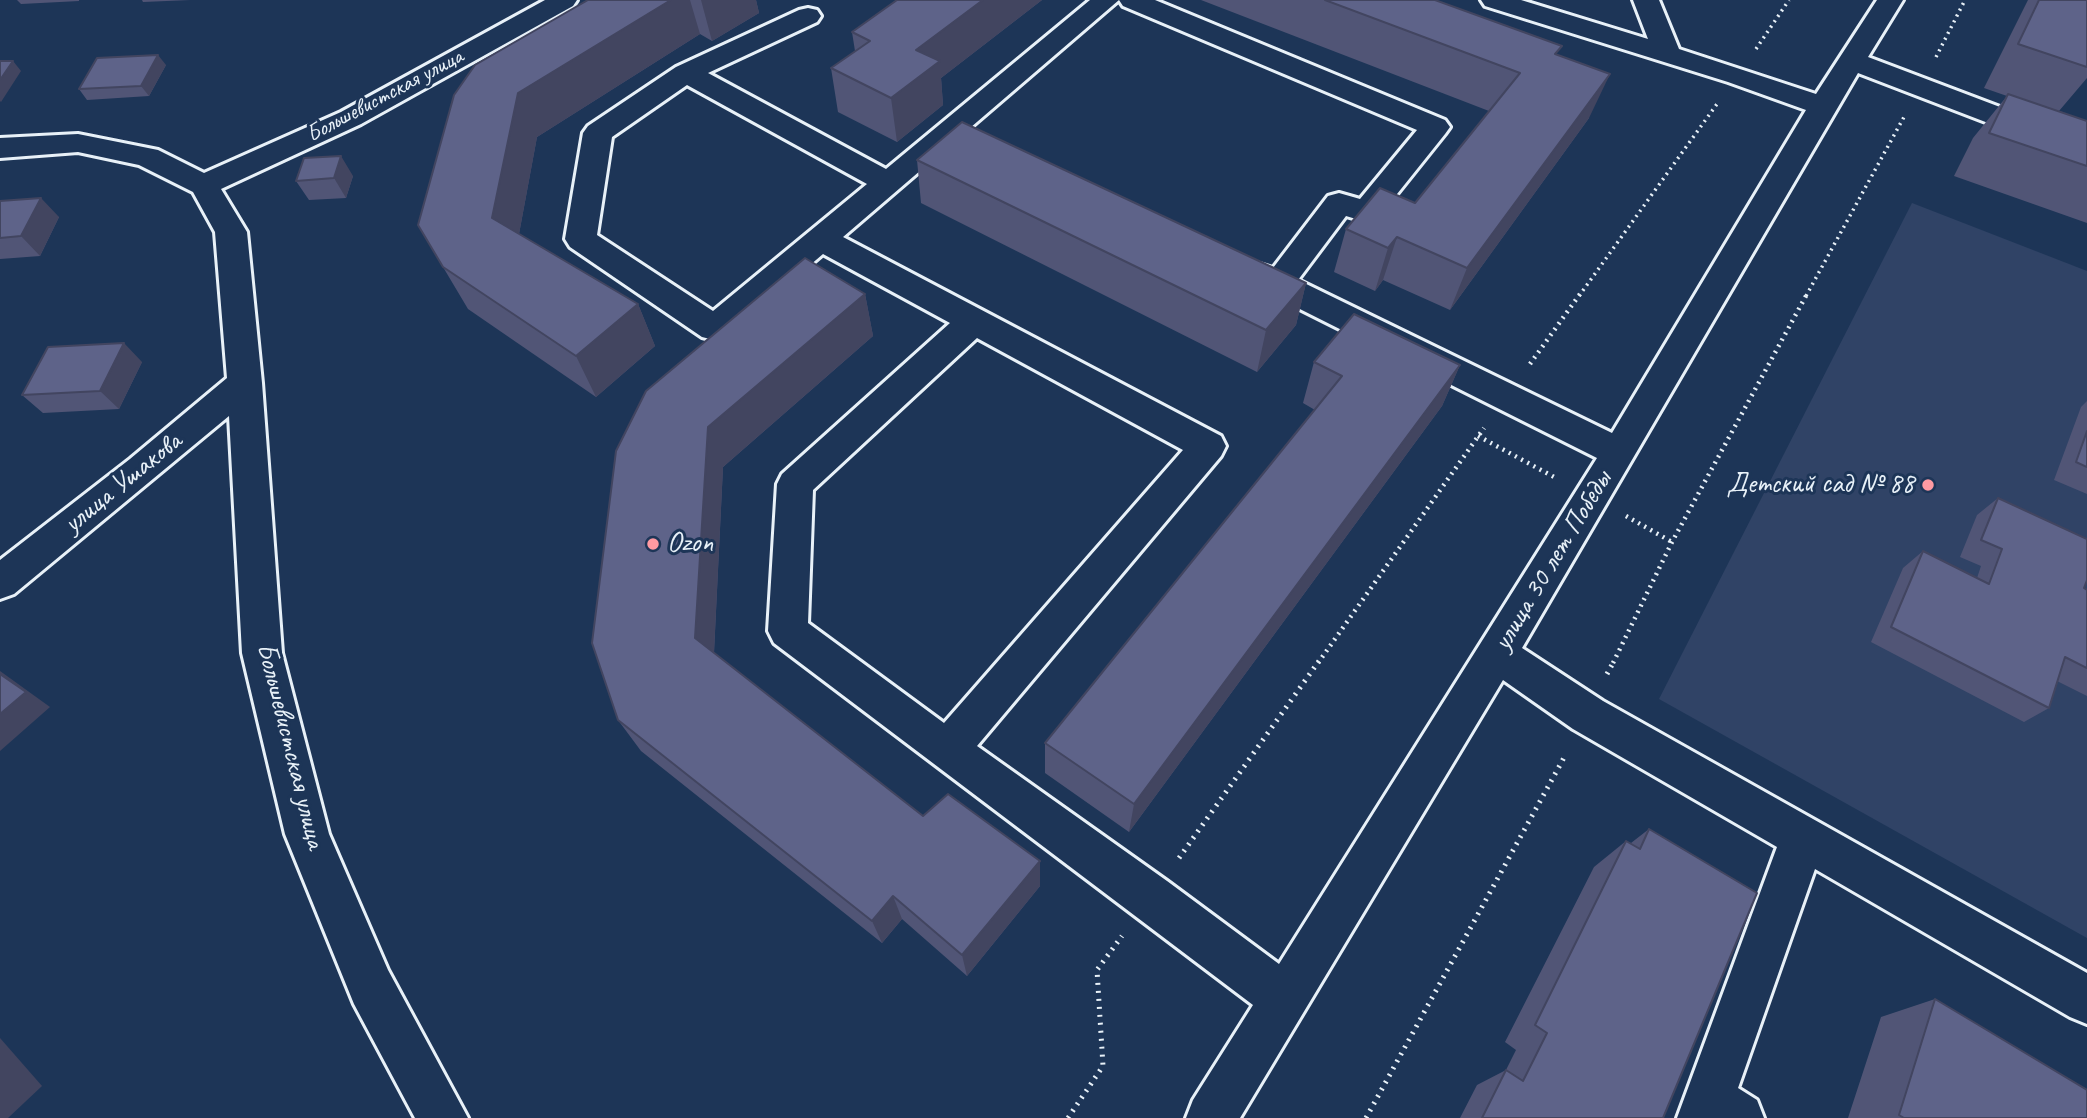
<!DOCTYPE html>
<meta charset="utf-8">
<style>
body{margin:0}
canvas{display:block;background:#1d3557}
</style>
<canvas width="2087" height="1118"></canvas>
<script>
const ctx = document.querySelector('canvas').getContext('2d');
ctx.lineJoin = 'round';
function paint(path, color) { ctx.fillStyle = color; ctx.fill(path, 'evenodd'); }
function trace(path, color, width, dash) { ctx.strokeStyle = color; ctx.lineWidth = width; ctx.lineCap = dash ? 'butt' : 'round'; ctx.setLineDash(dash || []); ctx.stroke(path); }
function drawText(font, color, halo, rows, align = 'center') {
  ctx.font = font + ' Caveat,sans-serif'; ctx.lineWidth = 6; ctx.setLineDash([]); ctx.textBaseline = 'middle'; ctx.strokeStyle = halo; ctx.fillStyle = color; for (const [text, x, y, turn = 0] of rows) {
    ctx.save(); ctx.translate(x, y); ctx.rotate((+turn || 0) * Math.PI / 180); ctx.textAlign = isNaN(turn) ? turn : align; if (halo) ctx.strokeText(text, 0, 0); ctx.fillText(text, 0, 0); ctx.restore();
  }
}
paint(new Path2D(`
 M1912,203l175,68v667l-428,-239z`), '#304366');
const minor = new Path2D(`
 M545,0h32l-4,6 -212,118 -140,65 26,43 15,151 20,270 47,181 59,136 80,148h-53l-61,-114 -69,-170 -43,-181 -13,-237 -215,178 -14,5v-39l130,-101 97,-81 -12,-146 -22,-40 -54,-27 -61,-13 -78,6v-20l78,-4 80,16 46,23 137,-61z
 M1090,0h65l290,120 5,7 -5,7 -68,85 -11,3 -20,-6 -48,64 314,153 194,-323 -78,-28 -243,-76 -4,-6h40l127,39 -15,-39h26l20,49 137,45 61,-94h26l-35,57 219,83v21l-229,-88 -336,575 81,53 484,272v51l-17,-7 -255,-148 -77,219 19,12 7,18h-87l100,-271 -204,-118 -70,-49 -263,438h-54l7,-18 60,-95 -479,-362 -6,-12 9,-147 5,-10 168,-151 -127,-69 -97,83 -12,3 -12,-3 -132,-90 -5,-8 18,-106 5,-7 88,-59 123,-57 9,-2 9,2 4,6 -4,6 -109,51 178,96zM1119,0l4,6 294,124 -57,69 -21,-6 -11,3 -55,72 -16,-5 -11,3 -5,8 5,8 351,176 -318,506 -112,-83 -190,-135 244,-290 5,-10 -5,-10 -378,-199zM687,85l180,99 -154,127 -116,-76 15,-98zM977,338l206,112 -239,273 -136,-100 5,-133z`);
trace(minor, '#e8f1f8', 6);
trace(new Path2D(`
 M1756,49l33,-49
 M1936,57l29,-57
 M1579,296l138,-192
 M1806,296l98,-179`), '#e8f1f8', 3.5, [2, 4.5]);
trace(new Path2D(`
 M1530,364l50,-70
 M1478,436l76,41
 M1626,516l46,26
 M1318,663l166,-235
 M1613,663l59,-121 135,-248`), '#e8f1f8', 4.5, [2, 5]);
trace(new Path2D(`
 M1607,674l7,-13
 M1179,858l140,-197
 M1068,1118l35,-52 -6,-96 25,-34
 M1366,1118l200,-364`), '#e8f1f8', 5, [2, 6]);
paint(minor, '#1d3557');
paint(new Path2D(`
 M17,0h62v1l-58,3z
 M142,0h48l-47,2z
 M588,0h168l3,13 -47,28 -12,-7 -163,103 -18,97 119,70 17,42 -59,51 -128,-88 -50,-84z
 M897,0h145l-101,78 2,27 -46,37 -59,-30 -7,-44 24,-17 -3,-19z
 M1201,0h234l123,55 31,63 -139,192 -67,-30 -8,11 -41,-19 12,-43 69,-26 74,-92z
 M2028,0h59v78l-28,33 28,10v102l-133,-47 19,-38 34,-42 -23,-8z
 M166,65l-17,31 -62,4 -8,-11z
 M917,160l389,123 -10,42 -39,47 -336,-169z
 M353,176l-7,22 -37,2 -13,-19z
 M0,201l59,16 -19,39 -40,3z
 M865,294l8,42 -150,131 -9,186 209,163 117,45v25l-73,90 -65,-57 -20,24 -241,-192 -23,-31 -2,-269z
 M142,362l-23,47 -76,4 -21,-18z
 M1314,362l146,3 -18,41 -313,426 -84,-59v-30l270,-333 -12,-7z
 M2087,401v93l-33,-14 27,-73z
 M1998,498l86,90 3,2v106l-30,-15 -8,27 -25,14 -153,-80 32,-74 20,-17 54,27 4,-12 -21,-9 17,-42z
 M1649,829l14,289h-203l17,-33 29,-15 10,-20 -11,-8 89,-175 32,-26 5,2z
 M1935,999l152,119h-239l33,-101z`), '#515576');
paint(new Path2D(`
 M671,0h19l10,34 -163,103 -23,124 -22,-43 26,-125z
 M701,0h55l3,13 -47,28z
 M983,0h59l-101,78 2,27 -46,37 -6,-44 25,-48z
 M158,55l8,10 -17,31 -8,-10z
 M13,61l8,10 -20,31 -1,-1v-21z
 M1610,74l-21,44 -139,192 17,-42z
 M341,156l12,20 -7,22 -12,-20z
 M41,198l18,19 -19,39 -19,-20z
 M1397,237l-14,43 -8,11 13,-43z
 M1306,283l-10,42 -39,47 9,-42z
 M865,294l8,42 -150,131 -10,205 -18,-34 13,-211z
 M638,304l17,42 -59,51 -20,-41z
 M124,343l18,19 -23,47 -19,-18z
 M1460,365l-18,41 -313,426 5,-28z
 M0,671l50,36 -50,44z
 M1040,861v25l-73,90 -5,-21z
 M893,896l9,23 -20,24 -10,-22z
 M0,1038l42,48 -34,32h-8z`), '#424560');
const building = new Path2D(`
 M588,0h83l-153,93 -26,125 146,86 -62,52 -133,-89 -25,-42 36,-130 21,-30z
 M897,0h86l-67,50 24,11 -49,37 -60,-30 39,-27 -18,-9z
 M1325,0h110l127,46 -7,8 55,20 -143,194 -70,-31 -9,11 -42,-19 34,-41 35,15 105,-130z
 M2039,0h48v67l-69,-23z
 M158,55l-17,31 -62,3 18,-31z
 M0,61h13l-13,19z
 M2008,94l79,27v45l-98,-33z
 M962,122l344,161 -40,47 -349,-170z
 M341,156l-7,22 -38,3 8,-23z
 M41,198l-20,38 -21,2v-37z
 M805,258l60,36 -157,133 -13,211 228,178 25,-22 92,67 -78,94 -69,-59 -21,25 -254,-201 -26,-77 24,-192 30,-60z
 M1354,314l106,51 -326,439 -89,-61 297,-367 -28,-14z
 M124,343l-24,48 -78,4 26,-48z
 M2087,431v36l-11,-5z
 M1998,498l89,41v41l-3,8 3,2v78l-22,-11 -16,51 -158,-81 32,-76 66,33 13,-35 -21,-9z
 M0,674l26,18 -26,22z
 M1649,829l108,64 -94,225h-181l24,-48 17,11 24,-48 -12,-8 91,-184 14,8z
 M1935,999l152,91v28h-183l-5,-3z`);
paint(building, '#5e6389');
trace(building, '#424560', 2);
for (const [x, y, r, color] of [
 [1928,485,7,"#ff9aa2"],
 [653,544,7,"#ff9aa2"]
]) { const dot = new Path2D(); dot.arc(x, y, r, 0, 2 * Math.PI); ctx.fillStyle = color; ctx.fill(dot); trace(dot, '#1d3557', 2.5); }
drawText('23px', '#e8f1f8', '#1d3557', [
 ["Большевистская улица",385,96,-28]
]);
drawText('28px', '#e8f1f8', '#1d3557', [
 ["улица Ушакова",123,483,-39],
 ["улица 30 лет Победы",1553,561,-59],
 ["Большевистская улица",290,746,76]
]);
drawText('28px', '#e8f1f8', '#1d3557', [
 ["Детский сад № 88",1914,485],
 ["Ozon",667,544,"left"]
], 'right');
</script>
